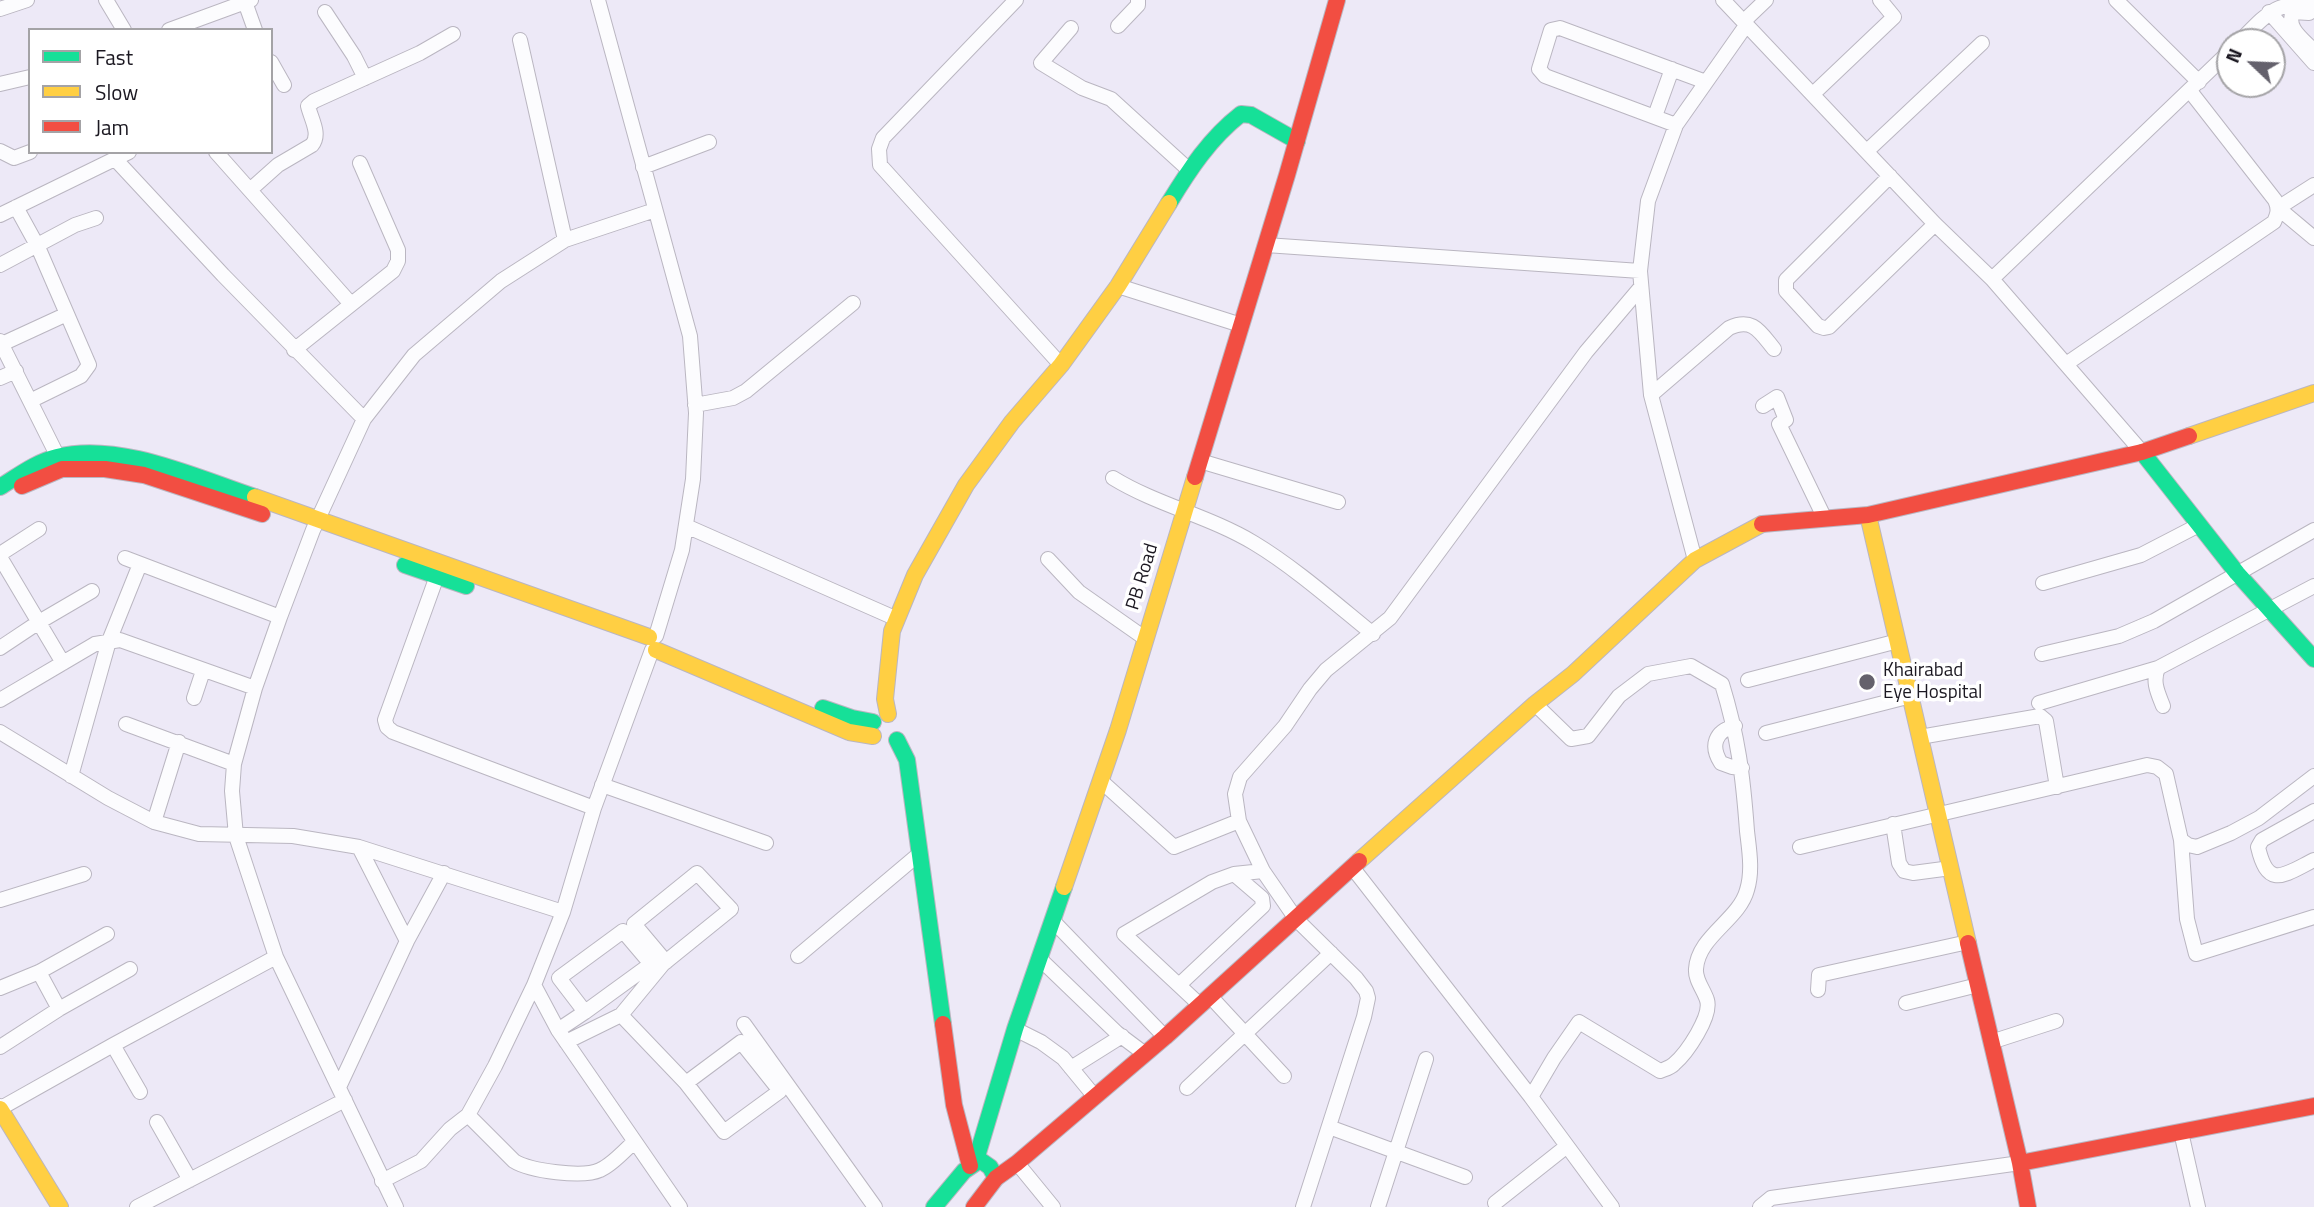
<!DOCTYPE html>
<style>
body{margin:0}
#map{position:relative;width:2314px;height:1207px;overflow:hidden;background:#ede9f7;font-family:"Titillium Web",sans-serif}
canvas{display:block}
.legend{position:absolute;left:28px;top:28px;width:245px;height:126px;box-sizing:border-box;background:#fff;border:2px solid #a4a3a6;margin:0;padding:9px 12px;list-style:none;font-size:21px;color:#1b1821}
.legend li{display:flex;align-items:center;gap:14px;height:35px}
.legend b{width:35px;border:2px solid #a4a3a6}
.north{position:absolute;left:2216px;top:28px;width:70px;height:70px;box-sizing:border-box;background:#fff;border:2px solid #a4a3a6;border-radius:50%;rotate:293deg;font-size:19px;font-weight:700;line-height:28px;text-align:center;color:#1b1821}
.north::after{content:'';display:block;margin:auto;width:24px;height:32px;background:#64616c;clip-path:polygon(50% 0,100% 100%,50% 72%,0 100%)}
</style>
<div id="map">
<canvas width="2314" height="1207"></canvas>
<ul class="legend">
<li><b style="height:9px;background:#16e098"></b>Fast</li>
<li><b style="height:9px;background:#ffcf43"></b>Slow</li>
<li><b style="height:9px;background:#f24e42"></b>Jam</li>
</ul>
<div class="north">N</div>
</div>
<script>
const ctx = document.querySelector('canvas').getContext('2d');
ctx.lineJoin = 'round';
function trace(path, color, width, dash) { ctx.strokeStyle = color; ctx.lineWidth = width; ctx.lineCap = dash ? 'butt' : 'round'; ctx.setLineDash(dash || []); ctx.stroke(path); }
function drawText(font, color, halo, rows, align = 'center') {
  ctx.font = font + ' "Titillium Web",sans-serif'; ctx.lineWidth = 7; ctx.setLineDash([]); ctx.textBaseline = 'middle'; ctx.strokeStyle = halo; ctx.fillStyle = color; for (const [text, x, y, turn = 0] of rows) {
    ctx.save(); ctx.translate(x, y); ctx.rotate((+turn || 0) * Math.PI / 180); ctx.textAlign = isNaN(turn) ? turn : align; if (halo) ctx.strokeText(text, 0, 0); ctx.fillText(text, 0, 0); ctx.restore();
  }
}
const street = new Path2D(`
 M106,0l18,30
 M598,0l92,336 6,77 -3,66 -11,71 -26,86
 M1016,0l-133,138 -4,11 1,16 181,200
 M1723,0l212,224 57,55 150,173
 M2116,0l83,82
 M245,2l10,28
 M0,9l27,-9
 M325,12l29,44 11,22
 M2269,12l45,51
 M2309,13l-16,-1c-8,16 11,28 21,39
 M1744,21l22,-21
 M1118,26l20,-21v-5
 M1071,28l-30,35 41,25 29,11 78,71
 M169,30l82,-30
 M520,40l45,200
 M2239,42c26,-26 36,-42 75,-37
 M271,62l13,23
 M0,84l30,-7
 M1813,94l81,-77 -14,-17
 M1655,116l17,-47
 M1676,125l-131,-49 -6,-7 12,-39 9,-2 146,54
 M0,151l14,7 16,-6
 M1867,151l115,-108
 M216,152l135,152
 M116,160l107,115 141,144
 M643,167l66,-25
 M1890,176l-104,104v11l32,35 6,2 5,-1 106,-103
 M2314,185l-36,23 36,30
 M250,190l28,-25 34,-20c9,-11 -1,-26 -4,-39l6,-5 106,-48 33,-19
 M0,215l129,-63
 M1266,245l374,26
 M0,265l75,-40 21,-7
 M1992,279l238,-228
 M1118,286l123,39
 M0,341l58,116
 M2,344l65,-30 -29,-67 -22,-40
 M294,350l99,-79 5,-10v-11l-38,-87
 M2066,364l208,-142c4,-9 5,-13 1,-22l-85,-109
 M0,378l16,-7
 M1651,395l78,-67c24,-11 31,4 45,21
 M30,401l51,-25 8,-11 -22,-51
 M695,405l38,-7 13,-7 107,-88
 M1763,406l14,-9 9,23 -7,4 46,95
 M1200,461l138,41
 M1113,478c44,27 96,38 141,65 40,24 82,61 119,91
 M686,526l211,93
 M0,554l39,-25
 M0,557l63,106
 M125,558l155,59
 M1048,559l31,33 67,47
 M1695,560l-44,-165 -11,-124 8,-70 28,-76 71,-101
 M437,576l-52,144 2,7 6,5 201,76
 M2043,583l98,-28 58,-30
 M0,648l39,-26 53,-31
 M2042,654l77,-18 35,-15 160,-91
 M1748,680l150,-39
 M194,698l9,-27
 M0,700l95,-56 25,-4 135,48
 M2039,703l119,-35
 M2163,706c-5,-13 -11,-24 -5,-38l156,-82
 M126,724l108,40
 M1735,726c-20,5 -25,20 -14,37l11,4 10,1
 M0,732l108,66 46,24 45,12 94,2 66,11 204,65
 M1766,733l145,-37
 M1920,737l120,-21 6,5 11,66
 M71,776l38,-135 31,-77
 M1101,781l73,66 65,-26
 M602,785l164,58
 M2314,811l-52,29 -4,7c10,43 26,28 56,13
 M154,822l25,-80
 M1893,824l6,39 5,8 9,2 38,-5
 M2181,840l6,79 9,35 118,-37
 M359,847l48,94
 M1800,847l347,-82 10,2 9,7 15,66 7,5 9,2 34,-14 28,-15 55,-42
 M1352,867l179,230 23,-39 25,-36 81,49c5,-2 10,-3 14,-7 13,-11 38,-48 33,-64 -3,-10 -12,-20 -11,-31 2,-33 43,-49 51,-79 6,-19 2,-41 0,-59 -4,-55 -9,-95 -25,-147l-31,-18 -43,8 -29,22 -31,40 -17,3 -36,-35
 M0,900l84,-26
 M1053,921l112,116
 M623,931l28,33 -66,48 -26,-34z
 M798,956l121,-102
 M1040,959l77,74 28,21
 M39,972l20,37
 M534,985l24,45 122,177
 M1179,985l84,-79 -1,-8 -28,-24
 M0,988l39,-16 68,-38
 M1818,990l1,-15 149,-33
 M1210,996l74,80
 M1906,1003l72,-18
 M1200,1005l-76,-71 88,-52 22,-8 29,-3
 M621,1015l42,-51 68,-55 -34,-36 -63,51 32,38
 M744,1024l131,183
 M1015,1029l26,13 22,16 32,39
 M558,1030l27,-18
 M566,1042l55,-27 65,68 55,-41 39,49 -56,41 -38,-49
 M1991,1042l65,-21
 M113,1045l27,47
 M0,1047l59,-38 71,-40
 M1071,1068l51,-32
 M339,1087l68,-146 37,-68
 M1187,1088l144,-135
 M1531,1097l81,110
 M0,1106l1,2 112,-63 163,-88
 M468,1115l46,46c16,10 69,17 86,9 12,-5 24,-19 34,-28
 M157,1122l33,58
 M1329,1127l136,50
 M2181,1132l17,75
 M1017,1163l36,44
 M382,1181l39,-20 29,-32 18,-14 27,-49 39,-81 29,-73 31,-104 58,-158
 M1495,1203l72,-57
 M137,1207l208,-107
 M396,1207l-120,-250 -40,-121 -4,-45 2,-27 21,-76 25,-71 33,-87 51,-111 50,-64 87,-74 64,-41 90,-30
 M1303,1207l61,-190 4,-19 -2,-7 -10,-13 -60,-59 -33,-48 -24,-50 -4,-27 5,-17 45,-51 25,-37 16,-19 64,-52 196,-266 55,-65
 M1378,1207l48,-148
 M1760,1207l11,-9 249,-35`);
const fast = new Path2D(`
 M1169,203c20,-33 41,-65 72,-89l10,1 46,26
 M2142,452l95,121 77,86
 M0,487c18,-11 36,-25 57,-30 62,-16 140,21 198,40
 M405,565l61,21
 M823,708l29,10 21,4
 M897,740l10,20 36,264
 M975,1163l40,-134 49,-142
 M934,1207l30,-36 16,-11 10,7 6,11`);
const slow = new Path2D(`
 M2189,436l125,-43
 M255,497l394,140
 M1868,515l100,428
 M656,650l193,82 24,4
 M888,714l-3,-15 7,-68 23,-56 51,-90 46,-63 49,-57 57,-79 51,-83
 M1359,861l176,-157 38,-30 122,-114 67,-36
 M1064,887l54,-157 77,-253
 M0,1109l60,98`);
const jam = new Path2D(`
 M1195,477l92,-302 50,-175
 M22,486l40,-17h43l39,6 118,39
 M1762,524l106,-9 274,-63 47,-16
 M1968,943l52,220 8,44
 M943,1024l11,81 16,61
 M2020,1163l294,-57
 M974,1207l22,-29 21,-15 148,-126 194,-176`);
trace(street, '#bab6c1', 16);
trace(fast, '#bab6c1', 18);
trace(slow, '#bab6c1', 18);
trace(jam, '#bab6c1', 18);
trace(street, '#fcfcfe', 14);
trace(fast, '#16e098', 16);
trace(slow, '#ffcf43', 16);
trace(jam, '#f24e42', 16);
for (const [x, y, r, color] of [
 [1867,682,9,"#64616c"]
]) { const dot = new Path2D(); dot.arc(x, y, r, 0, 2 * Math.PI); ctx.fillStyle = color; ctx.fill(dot); trace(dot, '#fff', 2.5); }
drawText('19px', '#1b1821', '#fff', [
 ["PB Road",1143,577,-73]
]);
drawText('19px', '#1b1821', '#fff', [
 ["Khairabad",1883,671],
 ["Eye Hospital",1883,693]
], 'left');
</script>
